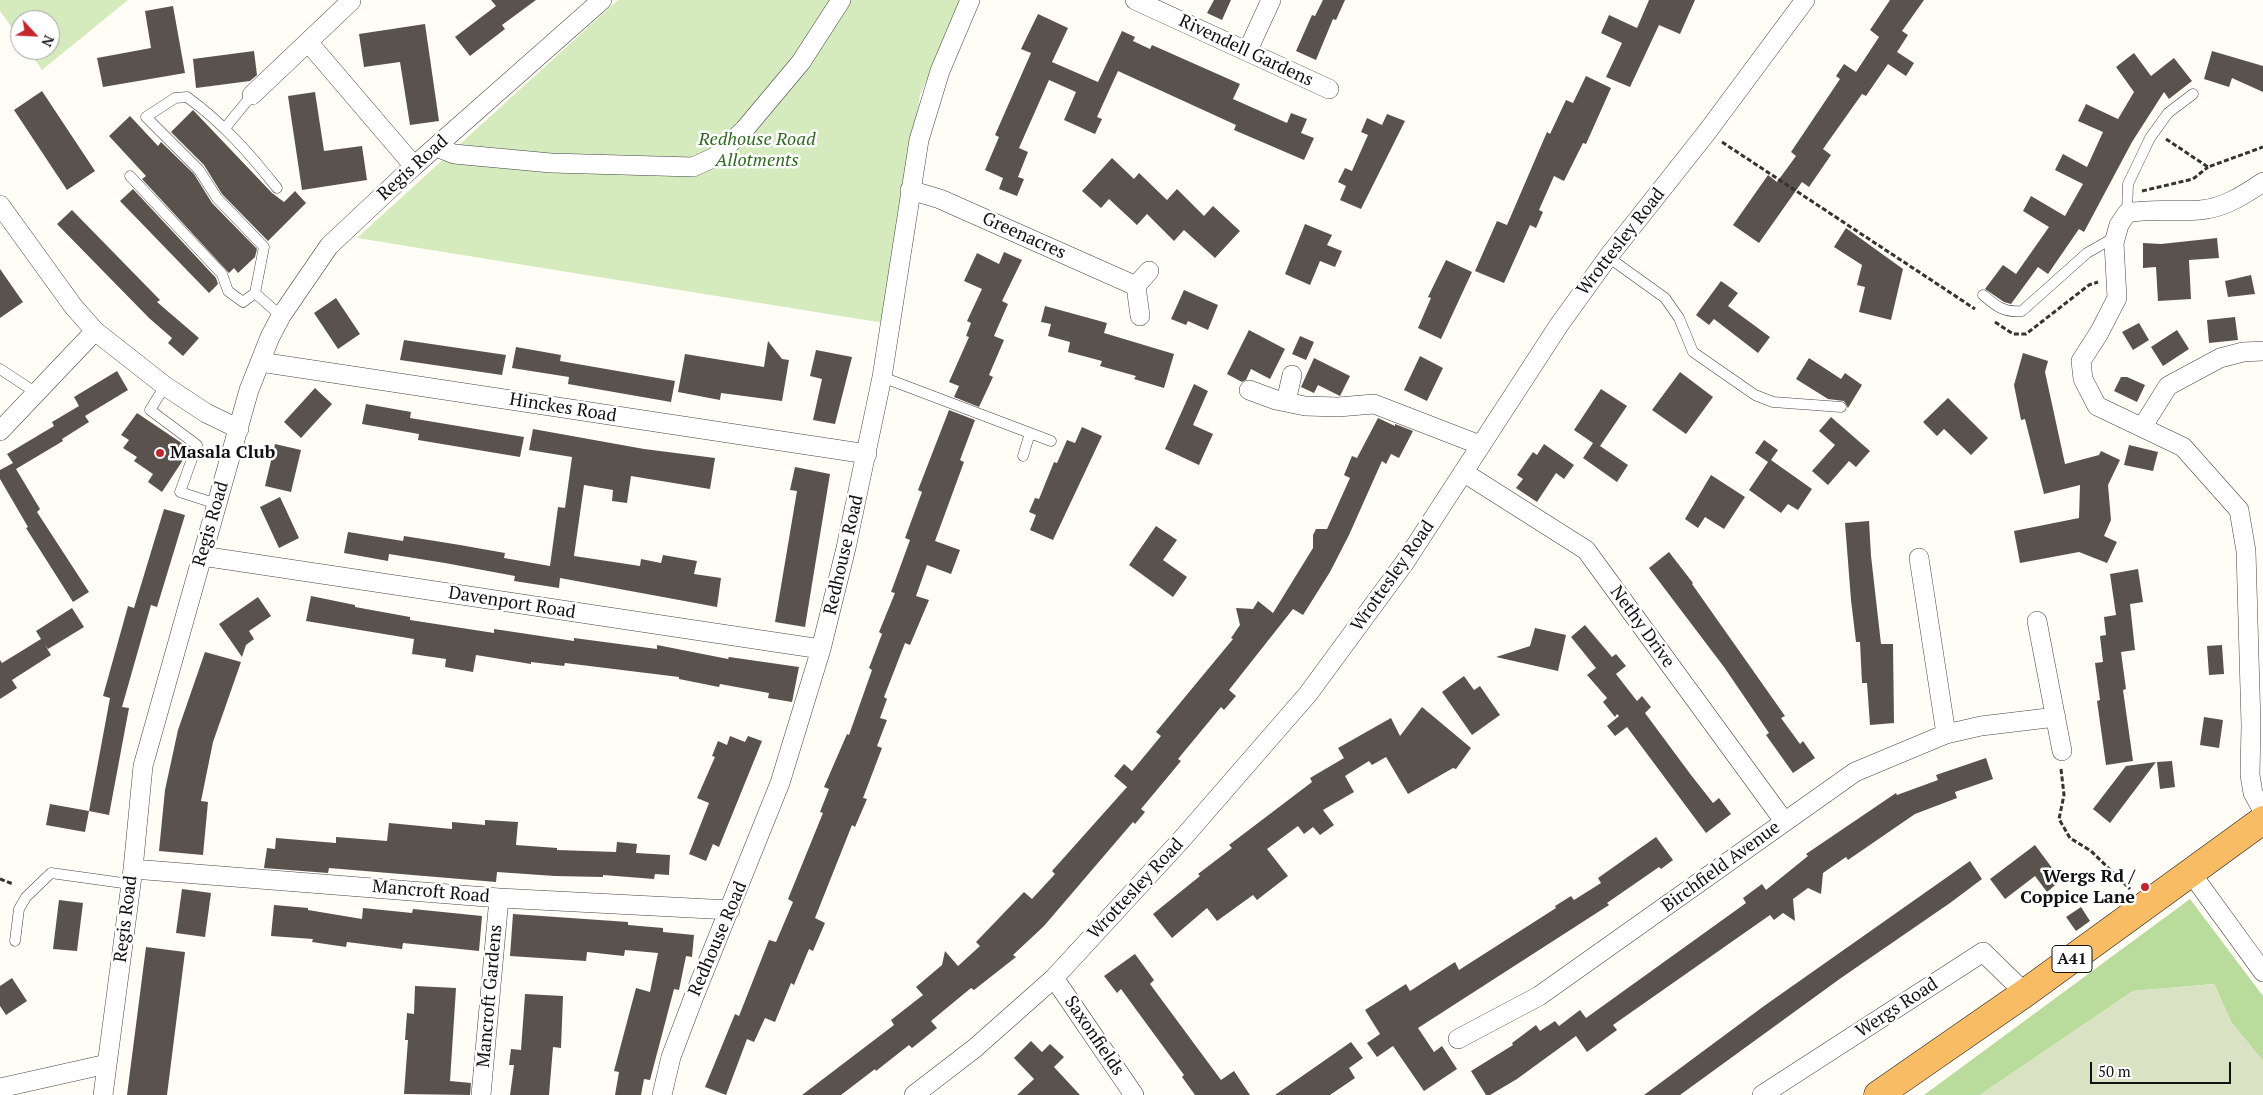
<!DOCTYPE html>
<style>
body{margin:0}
#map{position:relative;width:2263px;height:1095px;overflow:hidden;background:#fffdf5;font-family:"PT Serif",serif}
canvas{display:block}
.north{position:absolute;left:10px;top:10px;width:50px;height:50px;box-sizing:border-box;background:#fff;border:1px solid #a0a0a0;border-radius:50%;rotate:115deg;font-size:14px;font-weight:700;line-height:20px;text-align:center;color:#111}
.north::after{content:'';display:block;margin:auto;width:18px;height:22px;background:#c4262e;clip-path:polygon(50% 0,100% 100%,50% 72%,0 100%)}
.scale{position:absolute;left:2090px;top:1062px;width:141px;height:22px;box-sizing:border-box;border:2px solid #111;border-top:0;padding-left:6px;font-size:15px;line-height:18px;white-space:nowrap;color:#111;-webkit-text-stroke:4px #fff;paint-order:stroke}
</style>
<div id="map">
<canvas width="2263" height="1095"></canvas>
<div class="north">N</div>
<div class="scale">50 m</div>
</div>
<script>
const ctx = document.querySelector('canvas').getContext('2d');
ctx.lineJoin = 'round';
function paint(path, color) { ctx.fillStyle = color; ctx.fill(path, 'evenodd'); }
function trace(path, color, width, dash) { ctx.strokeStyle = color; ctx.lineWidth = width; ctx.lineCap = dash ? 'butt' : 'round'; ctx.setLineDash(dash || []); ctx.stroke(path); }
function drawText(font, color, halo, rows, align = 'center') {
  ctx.font = font + ' "PT Serif",serif'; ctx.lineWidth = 5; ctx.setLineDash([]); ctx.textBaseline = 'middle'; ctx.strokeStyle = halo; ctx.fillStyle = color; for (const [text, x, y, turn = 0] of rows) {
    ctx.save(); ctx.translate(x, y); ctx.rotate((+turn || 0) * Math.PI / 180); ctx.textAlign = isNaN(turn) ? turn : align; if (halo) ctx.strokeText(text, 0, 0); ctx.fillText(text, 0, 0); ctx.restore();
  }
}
paint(new Path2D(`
 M0,0h128l-86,70 -14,-20h22v-30h-30v19l-20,-28z
 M618,0h344l-42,95 -36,228 -527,-85z`), '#d5ebbd');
paint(new Path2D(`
 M2190,899l73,97v65l-32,-39 -17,-38 -81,7 -153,104h-56z`), '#b9dc9c');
paint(new Path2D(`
 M2214,984l17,38 32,39v34h-283l153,-104z`), '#d9e3c4');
paint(new Path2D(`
 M491,0h45l-34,25 3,4 -35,27 -15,-19 41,-31z
 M1214,0h17l-9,20 -15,-7z
 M1323,0h22l-9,20 -3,-1 -17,41 -20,-9 16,-36 3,1z
 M1649,0h46l-15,34 -21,-9 -29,62 -24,-10 16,-34 -21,-10 8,-18 28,13z
 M1890,0h34l-22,31 6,4 -11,17 17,11 -8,13 -18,-12 -22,32 -4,-2 -39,55 8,6 -22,32 -7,-5 -43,61 -26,-18 35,-50 9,7 19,-26 -5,-4 49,-73 -4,-3 8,-12 12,8 23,-35 -9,-7z
 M173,6l12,67 -82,14 -6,-29 54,-10 -6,-37z
 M1038,14l30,14 -16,34 46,20 24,-51 13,6 -2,4 17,8 2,-4 88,39 -7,15 54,24 4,-10 16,6 -6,14 13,5 -10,22 -70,-30 2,-5 -118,-54 -21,46 5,2 -7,15 -31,-14 12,-28 -27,-12 -30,68 9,4 -10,25 6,2 -7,17 -18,-7 4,-11 -18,-8 14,-33 -4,-2 36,-82 -10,-4z
 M425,24l14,97 -29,4 -10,-63 -36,5 -5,-33z
 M254,51l3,24 -7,6 -54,7 -3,-29z
 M2212,51l51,15v26l-31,-14 -3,9 -25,-8z
 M2134,53l17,23 23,-18 18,23 -23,18 -5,-7 -32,50 -48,90 -5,-3 -31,45 -10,-7 -27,37 -7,-2 -19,-13 18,-24 13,9 33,-47 -26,-16 8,-15 34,20 18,-32 -28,-14 8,-16 24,13 16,-35 -25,-11 8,-17 32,15 16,-27 -18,-25z
 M1586,76l25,12 -25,56 -3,-1 -19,38 -10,-5 -15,34 4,2 -7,16 -6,-3 -26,58 -29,-12 22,-50 10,4 40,-93 3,2 16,-34 7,3z
 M42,91l53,80 -28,19 -53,-80z
 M315,92l9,59 38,-5 5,34 -65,10 -14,-94z
 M193,110l79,83 12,9 11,-11 11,12 -38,38 -46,-47 -18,-29 -33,-33z
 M1387,114l18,7 -44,88 -21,-9 6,-14 -8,-4 7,-14 7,3 16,-36 -7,-3 6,-14 15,7z
 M130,116l28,30 3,-4 33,32 18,29 45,46 -2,8 -17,16 -4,-5 -5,5 -87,-94 4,-3 -37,-40z
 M1112,158l22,21 5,-6 28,27 10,-11 27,27 9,-10 27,25 -25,27 -31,-28 -10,11 -27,-27 -10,11 -28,-26 -8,9 -19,-17z
 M133,189l83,89 2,6 -9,9 -89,-92z
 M72,210l88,90 -3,2 42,36 -16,18 -15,-13 4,-5 -23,-20 -92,-94z
 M1305,224l27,11 -5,10 15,6 -7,16 -15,-6 -10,24 -25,-11z
 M1846,228l57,41 -12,51 -32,-8 6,-25 -8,-2 5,-20 -28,-18z
 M2217,238l2,20 -30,2 2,39 -33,2 -2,-34 -13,1v-25l18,1z
 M1004,252l18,8 -20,41 6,3 -14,32 10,4 -15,35 4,2 -14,30 -25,-10 5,-11 -10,-4 20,-45 -3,-1 5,-13 -4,-2 15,-32 -18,-8 13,-28 22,11z
 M1446,260l26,12 -31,67 -23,-11 13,-30 -3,-1z
 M0,269l23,33 -23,16z
 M2251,275l4,19 -27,3 -3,-16z
 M1721,281l17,12 -10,13 42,31 -12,16 -44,-34 -5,6 -13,-10z
 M1184,290l34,15 -10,25 -20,-9 -2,4 -15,-6z
 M336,298l24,36 -22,15 -24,-36z
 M1045,306l62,17 -3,10 70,21 -10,34 -30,-9 2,-3 -36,-10 2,-5 -34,-9 2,-10 -22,-6 3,-12 -10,-2z
 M2235,317l3,23 -29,3 -2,-23z
 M2139,323l10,17 -16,10 -11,-18z
 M1249,330l36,19 -15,30 -19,-10 -5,11 -4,2 -15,-8z
 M2177,330l12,19 -26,17 -12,-19z
 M1300,336l14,6 -8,18 -14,-6z
 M404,340l102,15 -4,20 -102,-15z
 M768,341l14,18 7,1 -7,41 -61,-8 -1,7 -42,-8 7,-38 79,13z
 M516,347l45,8 -1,6 115,20 -4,21 -103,-18 1,-7 -57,-9z
 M816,350l36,7 -17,67 -22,-4 9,-41 -12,-3z
 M2023,353l25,8 -3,11 20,92 34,-9 2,-4 19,9 -12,25 3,35 -7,16 13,6 -10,21 -28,-11 -59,11 -6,-32 65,-13 1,-33 -36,9 -19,-75 -4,1 -7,-35z
 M1420,356l23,12 -16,33 -23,-11z
 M1314,358l36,18 -10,20 -22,-11 -4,8 -13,-6z
 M1809,358l32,21 4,-6 17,12 -14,23 -4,-7 -16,-2 -32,-20z
 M117,371l11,19 -43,26 4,6 -27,17 1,2 -47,28 24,40 -3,3 52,80 -16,10 -47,-74 2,-1 -28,-48v-9l13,-7 -6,-9 47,-28 -2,-4 27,-16 -5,-9z
 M1680,372l33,25 -27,37 -34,-24z
 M2121,377h6l18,8 -8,17 -23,-11z
 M1194,384l14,7 -15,34 20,9 -14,31 -34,-16z
 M315,388l17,16 -31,34 -17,-16z
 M1601,389l26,17 -27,40 28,19 -11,17 -34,-24 10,-15 -19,-13z
 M1948,398l40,40 -17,17 -27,-26 -7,7 -14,-14z
 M366,404l45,8 -1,6 114,19 -4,20 -102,-17 1,-6 -57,-10z
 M949,410l26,10 -15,40 4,2 -29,79 25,9 -9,24 -24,-9 -11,31 13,4 -19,45 -5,-2 -21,54 3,2 -7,19 7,2 -10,26 5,2 -19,50 4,1 -12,28 -3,-2 -37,93 10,5 -12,28 -4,-2 -15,36 -3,-2 -16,39 -10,-4 -11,24 -7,-3 -21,56 -21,-8 30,-73 4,2 30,-76 7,2 17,-40 -5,-3 35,-86 -3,-1 9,-23 -5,-2 23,-53 2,1 23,-65 -3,-2 13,-34 -3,-2 16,-39 -4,-1 19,-52 -5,-2 17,-46 -4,-2z
 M137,413l52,35 -4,9 -23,35 -14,-10 5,-8 -19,-13 3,-4 -14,-9 6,-8 -8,-5z
 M1831,417l39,34 -14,16 -7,-6 -21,24 -16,-14 23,-26 -16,-14z
 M1378,418l17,8v-2l18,7 -14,27 -8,-4 -5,10 -4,-3 -33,74 -19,37 -27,43 -10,-6 -64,81 7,6 -12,14 -3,-3 -43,52 3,2 -40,48 4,3 -10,12 -2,-2 -89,104 -31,29 3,2 -42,33 -3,-2 -40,33 6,7 -25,20 -3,-3 -33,26 -1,-2 -34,26h-39l92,-70 -3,-5 32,-25 -7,-8 26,-22 3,-14 13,15 22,-20 -4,-4 48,-50 8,7 23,-25 -3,-3 75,-84 -13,-11 10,-12 8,7 29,-35 -5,-4 77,-93 -2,-1 9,-13 -4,-17 17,1 5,-8 15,12 40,-65v-13l3,-6h11l23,-51 -6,-3 8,-19 5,2z
 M1082,427l20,9 -49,104 -23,-10 6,-15 -7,-3 6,-14 4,1 15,-37 3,1 10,-23 8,3z
 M533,429l111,20 71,9 -5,31 -79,-13 -4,27 -15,-2 1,-11 -29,-5 -10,71 66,10 1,-7 20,4 2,-8 34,6 -3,13 27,4 -4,29 -157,-29 -1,10 -45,-7 1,-5 -70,-13 -56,-9 -1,7 -44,-8 4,-21 55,9 1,-5 56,9 45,8 -1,5 46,8 8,-59 7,1 7,-51 -43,-7z
 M1764,440l14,10 -7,10 41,29 -14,21 -10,-6 -7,9 -32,-23 19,-28 -13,-9z
 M275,444l26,6 -10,42 -26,-6z
 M1544,444l30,21 -10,14 -8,-6 -19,29 -21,-14 7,-9 -6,-4 16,-23 4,3z
 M2129,445l29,7 -5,19 -29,-6z
 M795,467l35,7 -25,153 -30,-5 22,-131 -7,-1z
 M1711,475l34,22 -21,32 -19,-12 -7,11 -13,-9z
 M280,497l19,41 -20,10 -19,-41z
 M164,509l21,6 -28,92 -6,-2 -29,102 7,1 -20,107 -20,-4 21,-113 -7,-2 25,-90 6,2z
 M1869,521l2,35 10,88h12l1,79 -24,2 -3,-42h-5l-2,-41h-4l-5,-42 -6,-77z
 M1156,526l21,14 -14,20 24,17 -14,20 -44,-32z
 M1669,552l24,31 -1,1 93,132 -4,2 19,26 3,-3 12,17 -22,15 -27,-38 3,-2 -45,-66 -75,-99z
 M2138,569l5,33 -13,2 5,46 -14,2 5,37 -3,1 10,71 -27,4 -9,-64 3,-1 -5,-37 8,-1 -3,-26 6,-1 -2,-18 12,-2 -6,-41z
 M311,596l44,9v2l55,10v3l84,13v-4l80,12v-3l83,11v-4l71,14 1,-2 70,10 -7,35 -24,-4 1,-5 -49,-9 -1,3 -40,-8v-2l-114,-14 -1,3 -33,-4v2l-55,-9 -3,17 -28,-5 1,-8 -34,-5 2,-15 -108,-18z
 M258,597l13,19 -22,15 5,8 -8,6 -4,12 -23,-33z
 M72,608l12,19 -36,22 -3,-4 6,10 -39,25 5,8 -17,11v-39l4,6 -2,-3 39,-24 -5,-8z
 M1585,625l27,32 4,-3 10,12 -10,8 21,27 5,-5 9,11 -6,6 46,62 22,28 6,-5 12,16 -25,19 -79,-106 -12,9 -8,-10 12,-10 -2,-2 -2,3 -12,-15 4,-4 -20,-23 9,-7 -25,-31z
 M1535,628l31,7 -8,36 -62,-14 34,-11z
 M2222,645l2,29 -15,1 -2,-29z
 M205,652l36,10 -28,80 -12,59 7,1 -5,53 -44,-4 6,-61 13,-60z
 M1464,676l10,14 6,-4 20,29 -28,20 -30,-43z
 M1422,707l49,41 -15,21 -3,-1 -45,26 -22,-37 -14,8 -3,-4 -24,15 9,16 -31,18 11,15 -14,10 -7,-8 -9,7 -6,-8 -31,23 21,27 -31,24 -4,-5 -36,26 -10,-13 -35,30 -19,-24 47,-38 -2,-2 34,-26 -3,-3 83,-63 -2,-4 34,-20 -6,-10 53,-30 9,18z
 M2204,717l19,3 -4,28 -19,-3z
 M730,736l15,6 3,-6 14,5 -43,106 -6,-3 -7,17 -17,-7 20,-51 -12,-5 18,-41 -3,-1 6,-15 9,4z
 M1986,758l7,21 -38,13 2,6 -42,16 -67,46 -2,-3 -23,16 -2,21 -13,-6 -15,11 2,22 -12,-8 -9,7 -4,-5 -157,110 4,5 -30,22 -11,-16 -59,43 -27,16h-4l-15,-24 42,-26 -1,-2 24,-18 4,6 15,-10 4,5 21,-16 6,8 160,-115 -3,-5 19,-14 4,6 42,-34 -2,-2 90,-61 1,2 41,-15 -2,-5z
 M2172,761l3,26 -15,2 -3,-27z
 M2156,762l-46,61 -17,-14 33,-43z
 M50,804l39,7 -4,21 -39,-7z
 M485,820l33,2 -2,23 41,3v2l59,2 1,-10 20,2 -1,9 34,2 -1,20 -14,-1 -1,5 -51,-4v2l-48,-1 -58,-4 -1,10 -167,-14 -1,5 -64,-5 3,-20 8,1 1,-11 60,5v-6l51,4 2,-18 63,6v-7l33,3z
 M1656,837l17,23 -12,9 -2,-2 -52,36 2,2 -191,123 16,24 8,-6 15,23 -33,22 -31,-45 -16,11 -10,-14 13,-9 -15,-24 41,-26 4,7 45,-29 4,8 97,-62 -1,-2 16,-10 3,4 27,-17 -3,-5z
 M2035,845l26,35 -14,12 -12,-16 -30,23 -15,-20z
 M1970,861l12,18 -32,24 -109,75 -161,117h-36l120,-89z
 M182,889l29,4 -6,44 -29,-4z
 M59,900l24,3 -6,48 -24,-2z
 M274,905l34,3v2l54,9 1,-11 49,5 1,-4 69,7 -3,35 -76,-8 -1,6 -55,-7 -1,5 -34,-5 1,-3 -42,-3z
 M2081,907l9,14 -14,10 -10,-14z
 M513,914l115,8v3l35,3v4l31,3 -2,22 -6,-1 -7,34 -5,-1 -24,91 -6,-1 -3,16h-26l4,-23 -5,-1 22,-83 14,4 8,-39 -33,-3 -1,6 -37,-4 -1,9 -76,-5z
 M146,947l39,5 -18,143h-40z
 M1135,954l19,26 -4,4 71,96 13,-9 16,24h-55l-13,-18 2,-2 -63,-86 -4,4 -13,-17z
 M12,978l15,23 -21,14 -6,-9v-20z
 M415,986l41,2 -6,93 21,2 -1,12 -66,-1 4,-54h-3l2,-27 7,1z
 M525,994l38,2 -2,52 -8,-1 -4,48h-39l4,-30h-5l2,-16 10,1z
 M1031,1041l11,11 8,-8 14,13 -10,10 26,28h-63l17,-16 -20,-21z
 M1351,1042l12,16 -14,10 6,10 -25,17h-55z`), '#5a524d');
const service = new Path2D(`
 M225,128l27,-33
 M130,176l92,98 6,17 15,11 12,-9
 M277,188c-27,-34 -54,-65 -90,-91l-12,1 -29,19 53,53 18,28 47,49 -9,46 26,23
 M2127,213l1,-29 22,-46 18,-25 25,-19
 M1608,257l57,41 14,20 14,34 62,43 18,7 68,5
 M1983,295c13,11 21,18 39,16l65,-58 28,-16
 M0,369l35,23
 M882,377l169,64
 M165,386l-15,24 47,35 -17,47 37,12
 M1023,456l7,-23
 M15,941l4,-32 7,-12 25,-24 79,11`);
const minor = new Path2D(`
 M1135,0l194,89
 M308,42l106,124
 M1248,50l23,-50
 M252,95l99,-94
 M436,147l18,7 97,9 142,4 22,-10 29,-27 57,-68 40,-62
 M2263,182c-19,13 -39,26 -63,28 -25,2 -48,-2 -73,3l-8,12 -5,18 3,55 -18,35 -18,28 2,18 14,27 86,41 56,63 7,41 5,174 -1,50 3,18 10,18
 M910,190l30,9 196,87
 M0,205l73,101 22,25 70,55 41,27 33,16
 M1140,316l-4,-30 13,-15
 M260,362l607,92
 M1249,390l27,10 29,6 33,1 36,-3 106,41
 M1286,402l6,-27
 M2143,426l25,-40 52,-28 23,-6 20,-1
 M0,431l95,-100
 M1463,472l123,78 198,271
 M202,556l619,93
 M1919,558l27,176
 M2037,621l25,130
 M133,869l366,29 231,12
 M2191,873l72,99
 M1054,978l80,117
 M1458,1039l81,-43 316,-224 91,-38 35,-8 75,-9
 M0,1088l107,-24
 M103,1095l30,-226 10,-103 106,-376 21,-53 11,-21 48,-70 85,-80 188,-166
 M481,1095l18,-197
 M662,1095l9,-38 22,-58 87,-216 41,-134 25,-101 36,-171 37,-237 21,-69 30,-71
 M914,1095l61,-47 79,-70 128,-139 126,-145 97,-132 154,-237 49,-68 99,-125 98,-132
 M1762,1095l221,-143 42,41`);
const trunk = new Path2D(`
 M1878,1095l147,-102 238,-173`);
trace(service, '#444', 11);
trace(minor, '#444', 20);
trace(trunk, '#222', 29);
trace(new Path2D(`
 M2166,139l42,28 55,-20
 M1722,142l253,167
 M2142,191l51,-12 15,-12
 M1995,322l18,12h13l63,-49 9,-3
 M2061,769l3,26 -5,24 11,19 21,13 39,38
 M0,879l13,5`), '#333', 3, [5, 2.5]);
trace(service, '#fff', 10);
trace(minor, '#fff', 19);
trace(trunk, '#f7bc64', 28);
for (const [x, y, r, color] of [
 [160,453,5,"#c4262e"],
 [2145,887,5,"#c4262e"]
]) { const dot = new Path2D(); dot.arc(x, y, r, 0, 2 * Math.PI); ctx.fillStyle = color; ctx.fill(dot); trace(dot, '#fff', 2); }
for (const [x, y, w] of [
 [2072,959,40]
]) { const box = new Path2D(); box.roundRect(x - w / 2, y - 13.5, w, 27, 4); ctx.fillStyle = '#fff'; ctx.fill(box); trace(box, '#111', 1); }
drawText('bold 16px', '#111', null, [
 ["A41",2072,959]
]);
drawText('18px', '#111', '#fff', [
 ["Rivendell Gardens",1246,51,25],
 ["Regis Road",413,168,-42],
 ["Greenacres",1024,236,24],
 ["Wrottesley Road",1621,242,-52],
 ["Hinckes Road",563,408,9],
 ["Regis Road",211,524,-74],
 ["Redhouse Road",844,555,-77],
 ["Wrottesley Road",1393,576,-55],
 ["Davenport Road",512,603,9],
 ["Nethy Drive",1642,627,54],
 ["Birchfield Avenue",1721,867,-36],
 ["Wrottesley Road",1136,889,-47],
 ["Mancroft Road",431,892,5],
 ["Regis Road",126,919,-83],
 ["Redhouse Road",718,939,-67],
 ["Mancroft Gardens",490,996,-85],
 ["Wergs Road",1897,1008,-33],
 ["Saxonfields",1094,1036,56]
]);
drawText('italic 18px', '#2f6b1f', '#fff', [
 ["Redhouse Road",757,140],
 ["Allotments",757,161]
]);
drawText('bold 18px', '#111', '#fff', [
 ["Masala Club",170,453],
 ["Wergs Rd /",2135,877,"right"],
 ["Coppice Lane",2135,898,"right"]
], 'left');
</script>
